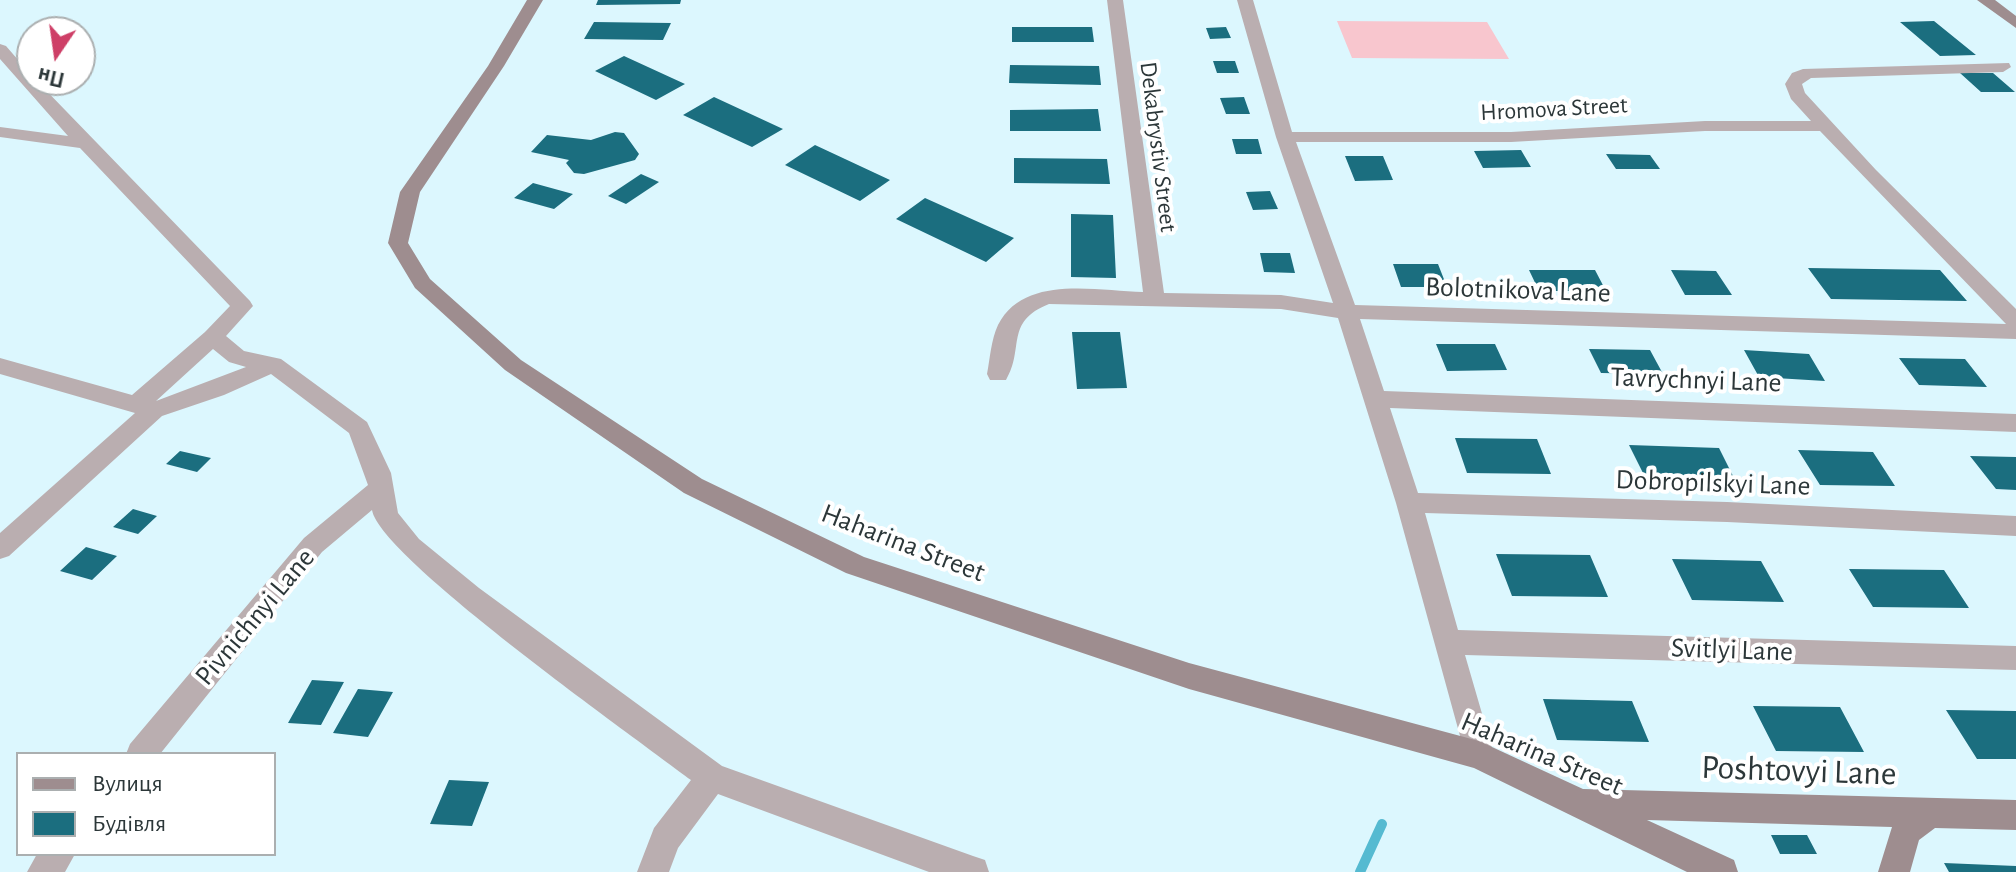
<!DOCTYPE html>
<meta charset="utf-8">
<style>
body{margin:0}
#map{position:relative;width:2016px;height:872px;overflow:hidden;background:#dcf7fe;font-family:"Alegreya Sans",sans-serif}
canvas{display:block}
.legend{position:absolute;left:16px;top:752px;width:260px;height:104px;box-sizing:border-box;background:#fff;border:2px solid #abafb0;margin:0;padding:10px 14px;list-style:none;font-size:24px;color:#2c3739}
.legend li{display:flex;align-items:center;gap:16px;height:40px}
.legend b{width:40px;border:2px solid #abafb0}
.north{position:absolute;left:16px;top:16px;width:80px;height:80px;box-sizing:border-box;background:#fff;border:2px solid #abafb0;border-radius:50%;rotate:193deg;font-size:22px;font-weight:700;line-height:32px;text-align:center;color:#2c3739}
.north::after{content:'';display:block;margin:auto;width:28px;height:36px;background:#ce3f67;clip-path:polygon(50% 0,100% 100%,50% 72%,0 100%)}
</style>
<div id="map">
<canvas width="2016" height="872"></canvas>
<ul class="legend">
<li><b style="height:10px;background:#9e8d8f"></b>Вулиця</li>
<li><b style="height:22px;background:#1b6e7f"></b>Будівля</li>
</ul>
<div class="north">Пн</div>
</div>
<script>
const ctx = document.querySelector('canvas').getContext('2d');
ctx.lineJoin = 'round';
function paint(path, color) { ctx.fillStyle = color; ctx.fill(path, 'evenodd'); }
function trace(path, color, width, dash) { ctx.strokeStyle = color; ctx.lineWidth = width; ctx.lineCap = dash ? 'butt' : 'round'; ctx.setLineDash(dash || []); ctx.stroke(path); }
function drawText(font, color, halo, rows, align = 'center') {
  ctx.font = font + ' "Alegreya Sans",sans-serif'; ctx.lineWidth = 8; ctx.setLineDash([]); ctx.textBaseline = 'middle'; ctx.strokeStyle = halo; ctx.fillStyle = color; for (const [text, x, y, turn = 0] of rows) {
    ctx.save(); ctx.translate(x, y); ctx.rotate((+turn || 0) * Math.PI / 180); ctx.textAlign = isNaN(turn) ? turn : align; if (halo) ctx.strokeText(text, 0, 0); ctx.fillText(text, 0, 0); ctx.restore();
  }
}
paint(new Path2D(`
 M1337,21l150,1 22,37 -157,-1z`), '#f8c6ce');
trace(new Path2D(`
 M1360,872l22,-48`), '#55bad1', 10);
paint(new Path2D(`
 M598,0h83l-1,4 -84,1z
 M1934,21l42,34 -36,1 -40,-34z
 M594,22l77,1 -8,17 -79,-1z
 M1012,27h80l2,15h-82z
 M1226,27l5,11 -21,1 -4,-11z
 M624,56l61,28 -29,16 -61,-29z
 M1213,61h22l4,12h-22z
 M1010,65l89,1 2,19 -92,-2z
 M1960,73h33l22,19h-34z
 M714,97l69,32 -31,18 -69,-32z
 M1244,97l6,17h-24l-6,-16z
 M1098,109l3,22h-91v-21z
 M615,132l9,1 15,21 -4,6 -51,14 -10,-1 -8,-10 3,-3 -38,-8 16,-17 44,5z
 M1232,139h26l4,15h-26z
 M815,145l75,35 -30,21 -75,-36z
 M1521,150l10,17 -48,1 -9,-17z
 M1606,154l44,1 10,14h-44z
 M1345,156h38l10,24 -38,1z
 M1014,158l93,1 3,25 -96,-1z
 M641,174l18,8 -33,22 -18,-8z
 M533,183l40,11 -19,15 -40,-11z
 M1270,191l8,18 -25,1 -7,-18z
 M925,198l89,40 -28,24 -90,-43z
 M1071,214l42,1 3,63 -45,-1z
 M1260,253h30l5,20 -31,-1z
 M1393,264h45l9,23h-46z
 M1808,268l132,2 27,31 -136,-2z
 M1529,270h66l11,21h-67z
 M1671,270l45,1 16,24h-47z
 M1072,332h48l7,56 -50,1z
 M1436,344h59l12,26 -60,1z
 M1589,349l61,1 13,24 -62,-1z
 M1744,350l65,4 16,27 -66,-4z
 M1899,358l66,1 22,28 -68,-2z
 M1455,438l82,1 14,35 -84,-1z
 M1629,445l90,3 15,30 -90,-3z
 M1798,450l75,2 22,34 -75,-1z
 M180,451l31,7 -14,14 -31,-8z
 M1970,456l46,1v33l-20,-1z
 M133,509l24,7 -19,18 -25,-7z
 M86,547l31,9 -25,24 -32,-9z
 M1496,554l94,1 18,42 -96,-1z
 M1672,559l89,2 23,41 -92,-2z
 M1849,569l95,1 25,38 -96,-1z
 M312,680l32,2 -23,43 -33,-2z
 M358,689l35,3 -25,45 -35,-4z
 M1543,699l89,2 17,41 -92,-2z
 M1753,706l87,1 24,45 -88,-1z
 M1946,710l70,1v48h-39z
 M449,780l40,2 -17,44 -42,-2z
 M1771,835h36l10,19h-37z
 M1944,863l72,3v6h-67z`), '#1b6e7f');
paint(new Path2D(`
 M1107,0h16l41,293 117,2 52,8 -57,-166 -39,-137h16l39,132h219l194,-11h106l-20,-22 -6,-15 7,-11 11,-4 206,-6 2,4 -8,5 -192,6 -9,6 3,9 71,77 140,139v30l-656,-20 24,72 632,23v18l-626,-24 28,85 309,9 289,14v20l-289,-14 -302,-9 33,117 558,16v24l-551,-15 29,100 -4,10 -11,4 -11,-4 -72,-262 -58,-185 -57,-9 -232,-5c-45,18 -24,44 -43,76h-16l-3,-6c3,-16 4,-34 11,-49 26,-51 98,-34 145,-33zM1705,131h115l186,193 -651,-19 -59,-163h215z
 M0,44l6,2 26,30v4h4l214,221 3,5 -27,30 18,15 37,8 86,63 24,51 7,40 21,26 60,49 243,178 251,90 12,4 4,12h-60l-211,-78 -40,54 -9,24h-32l17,-44 37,-48c-52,-40 -311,-222 -319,-270l-50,42 -162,202h-34l4,-10 174,-206 64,-53 -19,-52 -78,-59 -47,21 -62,21 -153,140 -9,3v-26l135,-120 -135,-39v-16l132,37 73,-63 25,-26 -150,-158 -80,-11v-10l68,9 -68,-77zM213,349l16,13 17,5 -90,34z
 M37,854h38l-10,18h-38z`), '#baaeb0');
paint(new Path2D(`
 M527,0h16l-39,66 -84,126 -12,51 22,36 91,81 181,119 162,78 325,106 290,78 104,48 433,11v30l-81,-2 -16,12 -9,32h-32l14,-45 -245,-7 87,40 4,12h-51l-213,-104 -285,-79 -343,-116 -162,-80 -179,-123 -90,-82 -27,-45 12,-51 88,-126z
 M1977,0h18l21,16v12z`), '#9e8d8f');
drawText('24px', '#2c3739', '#fff', [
 ["Hromova Street",1554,109,-3],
 ["Dekabrystiv Street",1158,147,83]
]);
drawText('28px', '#2c3739', '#fff', [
 ["Bolotnikova Lane",1518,290,2],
 ["Tavrychnyi Lane",1696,380,2],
 ["Dobropilskyi Lane",1713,483,2],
 ["Haharina Street",903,543,21],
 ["Pivnichnyi Lane",255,617,-50],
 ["Svitlyi Lane",1732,650,2],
 ["Haharina Street",1542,754,23]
]);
drawText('34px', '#2c3739', '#fff', [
 ["Poshtovyi Lane",1799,771,2]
]);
</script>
